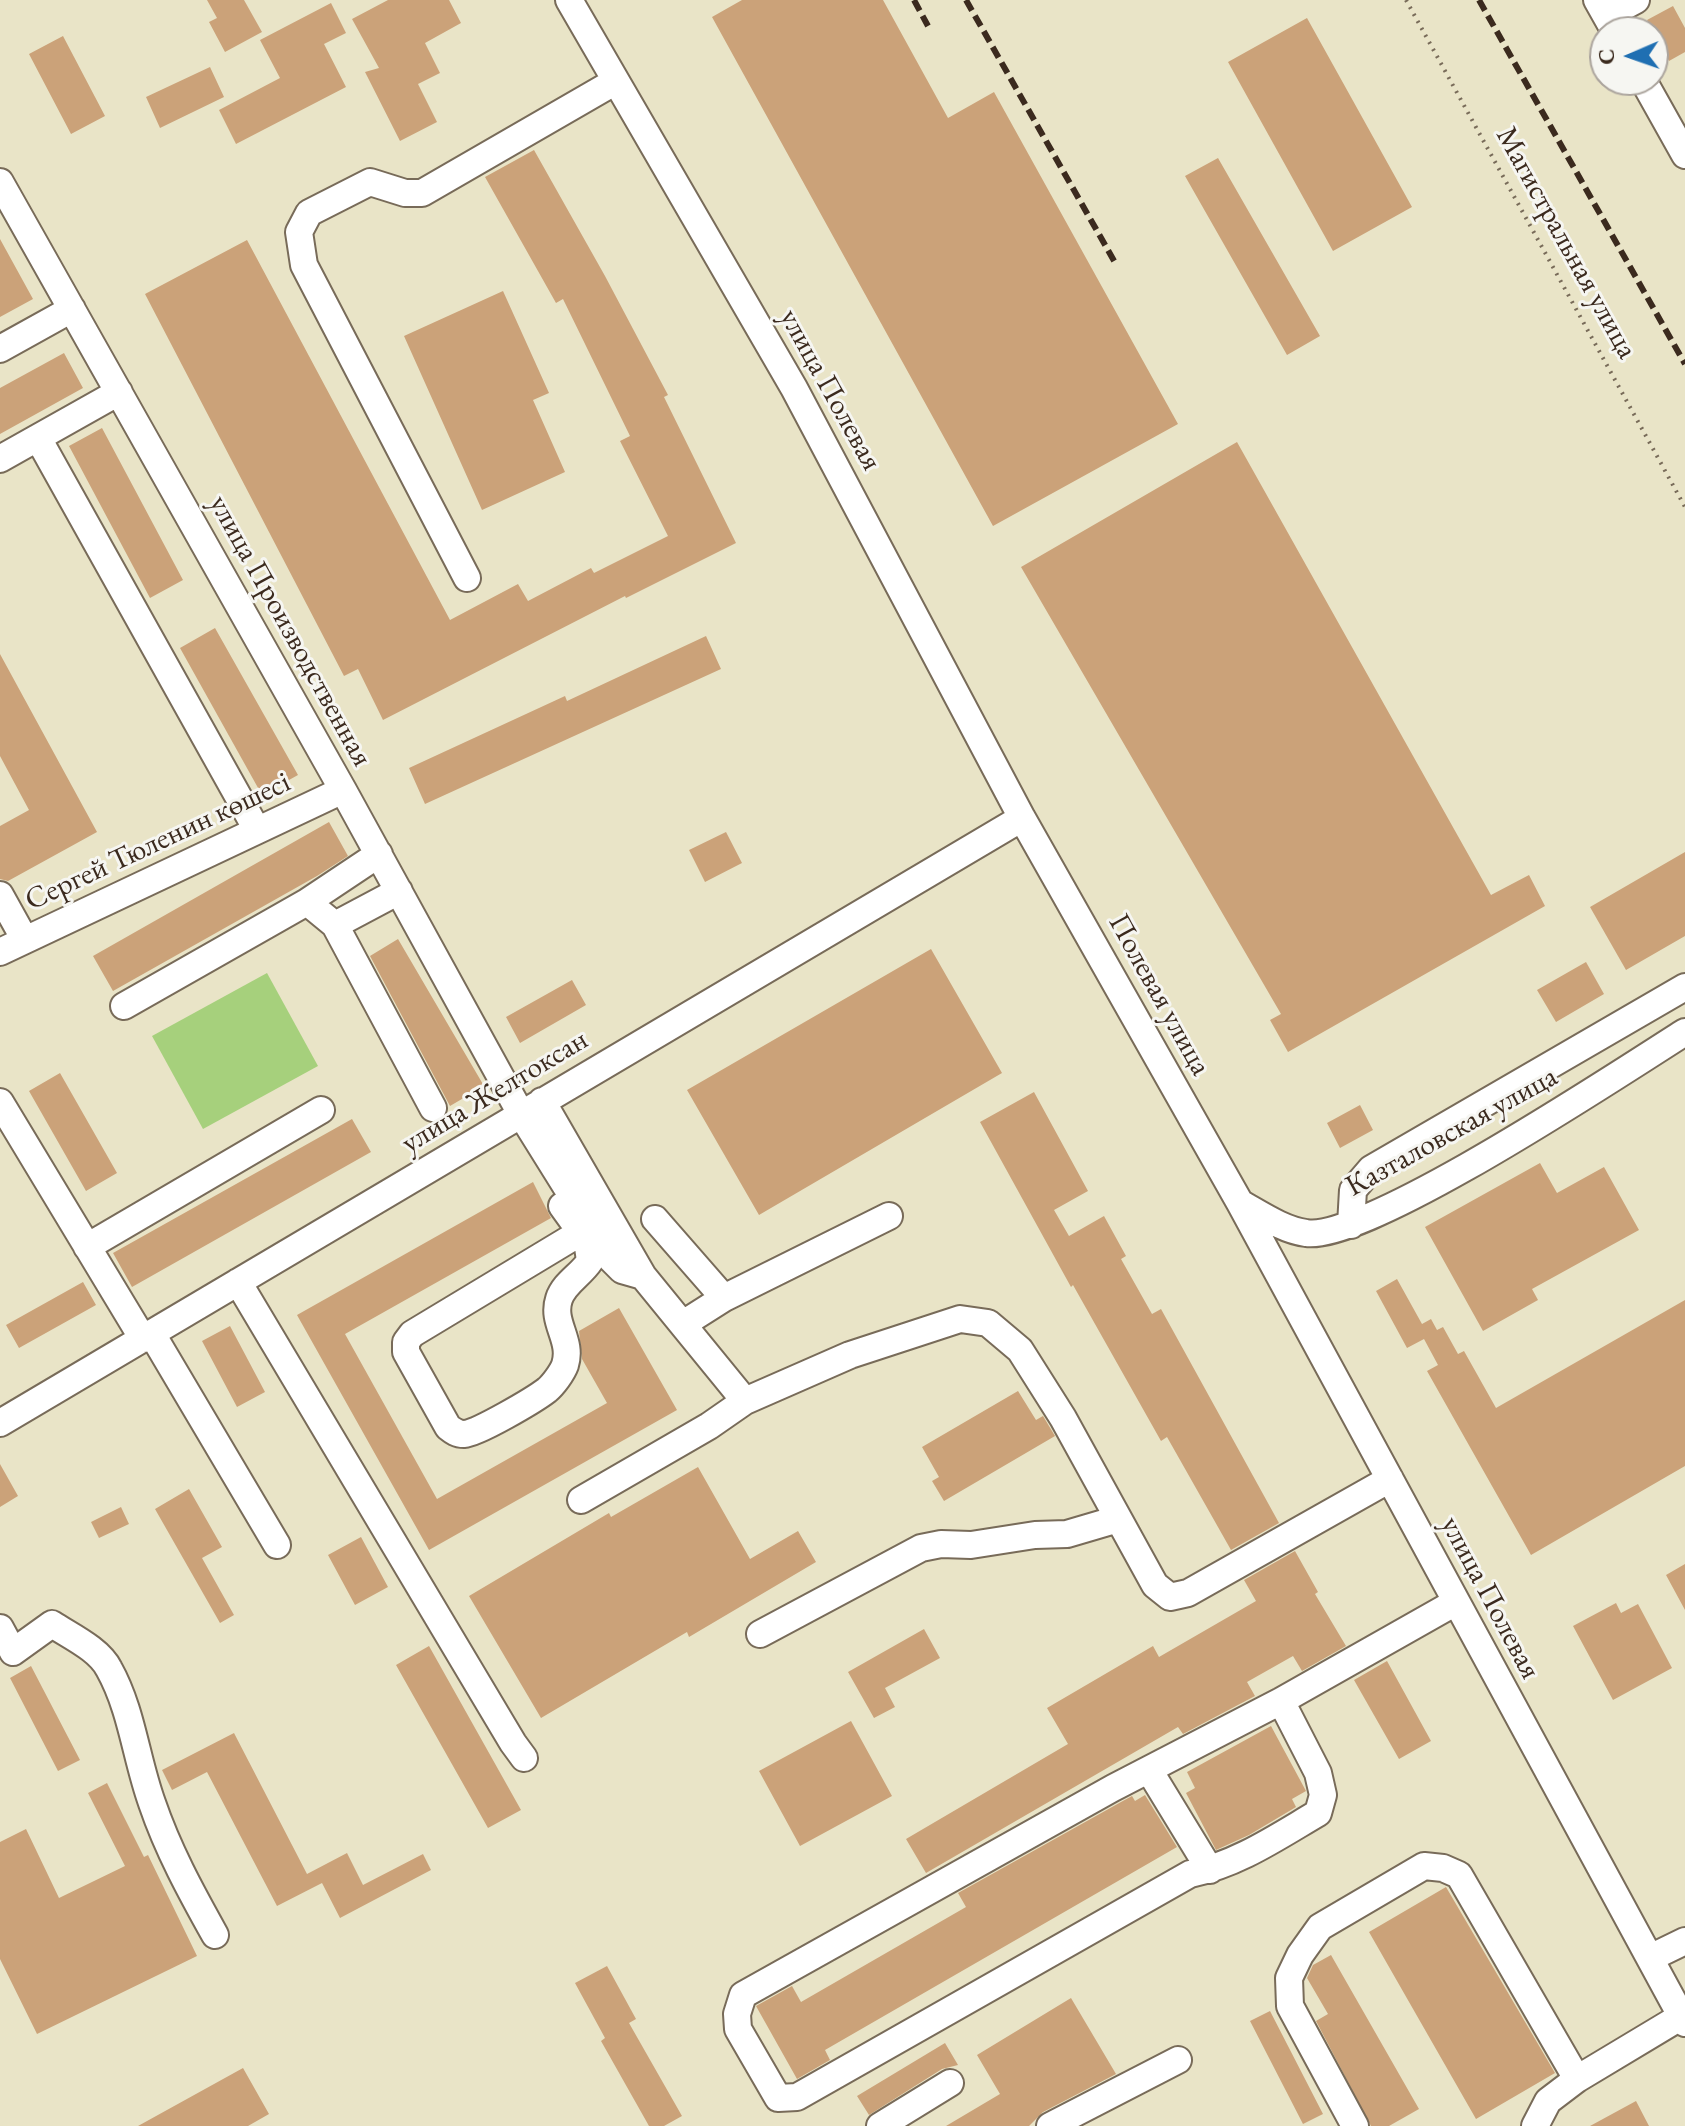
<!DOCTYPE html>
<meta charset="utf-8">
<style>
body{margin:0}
#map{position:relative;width:1685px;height:2126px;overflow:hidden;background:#e9e4c7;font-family:"EB Garamond",serif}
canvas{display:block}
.north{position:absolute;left:1589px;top:16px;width:80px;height:80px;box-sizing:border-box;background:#f6f6f2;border:2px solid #aba49d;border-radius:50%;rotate:268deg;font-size:22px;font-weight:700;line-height:32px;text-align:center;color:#3b2a1e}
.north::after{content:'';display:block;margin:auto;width:28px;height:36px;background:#1f6fb2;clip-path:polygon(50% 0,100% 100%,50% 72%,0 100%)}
</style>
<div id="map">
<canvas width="1685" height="2126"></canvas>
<div class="north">С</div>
</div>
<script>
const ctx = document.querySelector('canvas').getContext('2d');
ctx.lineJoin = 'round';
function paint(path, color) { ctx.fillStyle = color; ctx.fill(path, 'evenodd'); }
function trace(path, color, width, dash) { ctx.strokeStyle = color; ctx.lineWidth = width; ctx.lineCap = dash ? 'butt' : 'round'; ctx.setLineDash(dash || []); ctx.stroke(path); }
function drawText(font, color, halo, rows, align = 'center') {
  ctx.font = font + ' "EB Garamond",serif'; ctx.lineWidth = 6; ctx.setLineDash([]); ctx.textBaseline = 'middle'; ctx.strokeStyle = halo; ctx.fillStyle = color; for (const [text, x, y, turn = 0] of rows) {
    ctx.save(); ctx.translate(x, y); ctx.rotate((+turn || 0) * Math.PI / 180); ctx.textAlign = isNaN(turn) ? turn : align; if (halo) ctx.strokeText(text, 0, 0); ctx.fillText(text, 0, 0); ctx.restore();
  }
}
paint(new Path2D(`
 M267,973l51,93 -115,63 -51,-93z`), '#a6d07c');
paint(new Path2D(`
 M207,0h37l18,32 -37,20 -16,-30 8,-4z
 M388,0h61l12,23 -36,20 15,30 -22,11 19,38 -37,19 -35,-69 14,-4 -27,-49z
 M742,0h141l65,118 46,-26 184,332 -185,102 -281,-509z
 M331,3l15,30 -22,11 22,43 -110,57 -17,-34 61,-32 -20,-38z
 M1673,6l12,22v24l-16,9 -22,-41z
 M1307,18l105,189 -79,44 -105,-189z
 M63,36l42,80 -34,18 -42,-80z
 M210,67l14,30 -64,31 -14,-31z
 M534,150l71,126 63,119 -4,2 72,146 -110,55 -1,-2 -242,124 -25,-51 -14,7 -199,-382 102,-54 203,380 68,-36 10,17 63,-33 3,5 74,-37 -48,-95 10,-5 -67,-137 -7,4 -71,-126z
 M1218,158l102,178 -33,19 -102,-179z
 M0,239l33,60 -33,18z
 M503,291l46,102 -16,7 32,72 -83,38 -78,-174z
 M64,353l19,35 -83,46v-46z
 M102,428l81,152 -33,18 -81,-152z
 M1237,442l254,453 38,-20 16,31 -257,146 -18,-32 11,-6 -260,-447z
 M215,628l83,147 -36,20 -82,-147z
 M706,636l15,33 -296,135 -16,-36 156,-72 2,5z
 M0,654l97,178 -89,49 -8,-2v-53l29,-16 -29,-54z
 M329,822l19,34 -31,20 -204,115 -20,-35z
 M726,832l16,31 -37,19 -16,-32z
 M1685,852v84l-59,34 -36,-63z
 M398,939l86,147 -34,20 -80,-150z
 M931,949l71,124 -243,142 -72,-125z
 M1586,962l18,32 -48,28 -19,-32z
 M572,980l14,25 -66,38 -14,-26z
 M60,1073l57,100 -31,18 -57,-100z
 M1034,1092l54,99 -34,19 15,26 35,-20 22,40 -5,3 31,55 9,-5 118,214 -48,27 -64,-113 -6,4 -88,-156 -2,2 -91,-165z
 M1360,1105l13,25 -33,18 -13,-25z
 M352,1119l19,33 -239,135 -19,-34z
 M1540,1163l17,30 47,-26 35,63 -107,59 6,11 -55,31 -58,-104z
 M533,1182l18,36 -206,116 92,165 170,-96 -25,-44 -3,-28 40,-23 58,102 -248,140 -132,-235z
 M1397,1279l25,45 9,-5 6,11 6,-3 15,27 6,-3 32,57 189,-108v166l-154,89 -104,-184 11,-6 -14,-26 -17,9 -31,-57z
 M83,1282l13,23 -77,43 -13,-23z
 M230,1326l35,66 -28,15 -35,-66z
 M1018,1391l18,29 7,-4 12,20 -111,65 -12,-20 7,-4 -17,-30z
 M0,1464l18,32 -18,11z
 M698,1467l52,92 48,-28 18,31 -127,75 -2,-5 -146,86 -72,-122 140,-83 2,4z
 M189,1489l33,58 -20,11 32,57 -14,8 -65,-114z
 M121,1507l8,17 -30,14 -8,-16z
 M361,1537l27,50 -33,18 -27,-50z
 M1295,1551l23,41 -3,2 31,52 -44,25 -9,-15 -46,26 8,14 -72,38 -5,-7 -252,146 -20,-34 162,-95 -21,-36 106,-62 6,11 97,-56 -12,-21z
 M1685,1564v46l-19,-35z
 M1616,1603l5,10 17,-9 34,64 -59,32 -40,-74z
 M924,1629l16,29 -55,30 10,19 -21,11 -26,-46z
 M429,1646l92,164 -33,18 -92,-163z
 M1387,1661l44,80 -32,18 -45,-79z
 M31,1666l49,94 -22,11 -48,-93z
 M851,1721l41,75 -92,50 -41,-75z
 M1271,1726l35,65 -14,8 4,8 -47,28 -33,15 -30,-57 9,-5 -8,-16z
 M234,1733l73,141 40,-21 16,32 60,-31 8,16 -91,48 -18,-35 -45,23 -70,-134 -35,18 -10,-20z
 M107,1783l37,74 4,-2 49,101 -160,78 -37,-75v-117l26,-13 33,69 66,-32 -37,-73z
 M1145,1795l32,52 -352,203 5,10 -33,19 -41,-73 36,-20 9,16 165,-95 -8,-14 163,-91 11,-6 3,5z
 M1446,1887l109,186 -79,46 -107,-187z
 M1331,1955l88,154 -30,17h-18l-55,-105 12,-7 -21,-36 6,-13z
 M607,1966l29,53 -7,4 53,93 -18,10h-15l-48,-85 4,-3 -30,-55z
 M1071,1998l45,76 -73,38 -14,14h-83l54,-32 -23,-39z
 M1270,2011l53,103 -20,10 -53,-103z
 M945,2043l13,22 -16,4 -73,46 -12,-19z
 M243,2068l26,46 -21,12h-110z
 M1636,2101l13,25h-59z`), '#cba279');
const minor = new Path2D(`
 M569,0l225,388 228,430 218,385 445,820
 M1597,0l18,32
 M1606,16l30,-16
 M1643,80l42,75
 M0,182l343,608 178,324 91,146 10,10 21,6
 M0,349l72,-40
 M38,438l219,392
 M0,459l119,-67
 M467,578l-163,-313 -5,-33 10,-19 61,-31 35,11h17l194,-112
 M399,891l-64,34 98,183
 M0,895l25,45
 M307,902l72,-48
 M0,952l343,-162
 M124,1006l183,-104 28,23
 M542,1101l101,175 102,125
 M0,1102l143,237
 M1240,1203c20,11 43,27 66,30 59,10 317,-162 379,-201
 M562,1206l18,25 -7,6 -161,97 -6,8v10l42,75c5,4 9,7 16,7 14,-1 70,-34 83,-44 6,-5 15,-17 18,-25 8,-25 -14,-42 -6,-66 5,-16 22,-24 31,-38l-2,-14 -8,-16
 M655,1219l69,79
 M1351,1225l2,-35 18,-21 314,-182
 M87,1247l234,-137
 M238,1282l275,461 11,15
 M683,1324l41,-26 165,-82
 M152,1334l125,211
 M0,1423l1022,-605
 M581,1500l128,-74 36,-25 105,-46 110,-36 28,4 32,27 43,68 92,167 15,12 18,-4 202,-114
 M0,1628l13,24 39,-28c18,12 47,25 57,45 23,41 27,90 43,134 16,47 39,89 63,132
 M760,1634l161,-86 20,-4 30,1 64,-10 32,-1 51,-15
 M1281,1701l37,72 5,22 -5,18c-41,24 -80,51 -128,61l-393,223 -19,1 -40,-69 -1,-15 6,-19 370,-207 168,-87 175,-99
 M1149,1770l61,100
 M1650,1958l35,-17
 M880,2126l70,-43
 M1050,2126l128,-66
 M1355,2126l-65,-120 -1,-28 11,-23 20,-28 104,-61 19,2 16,7 118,204
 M1535,2126l13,-25 29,-22 105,-63`);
trace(minor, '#786b59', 30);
trace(new Path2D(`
 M1406,0l279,507`), '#786b59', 4, [2, 6]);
trace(minor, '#fff', 26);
trace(new Path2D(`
 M914,0l14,26
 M966,0l151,266
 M1479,0l206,364`), '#3b2a1e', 6, [12, 6]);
drawText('30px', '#3b2a1e', '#f6f6f2', [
 ["Магистральная улица",1566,243,61],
 ["улица Полевая",830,390,61],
 ["улица Производственная",290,631,61],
 ["Сергей Тюленин көшесі",158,842,-25],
 ["Полевая улица",1159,995,61],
 ["улица Желтоксан",495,1092,-31],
 ["Казталовская улица",1452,1132,-29],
 ["улица Полевая",1490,1598,62]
]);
</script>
